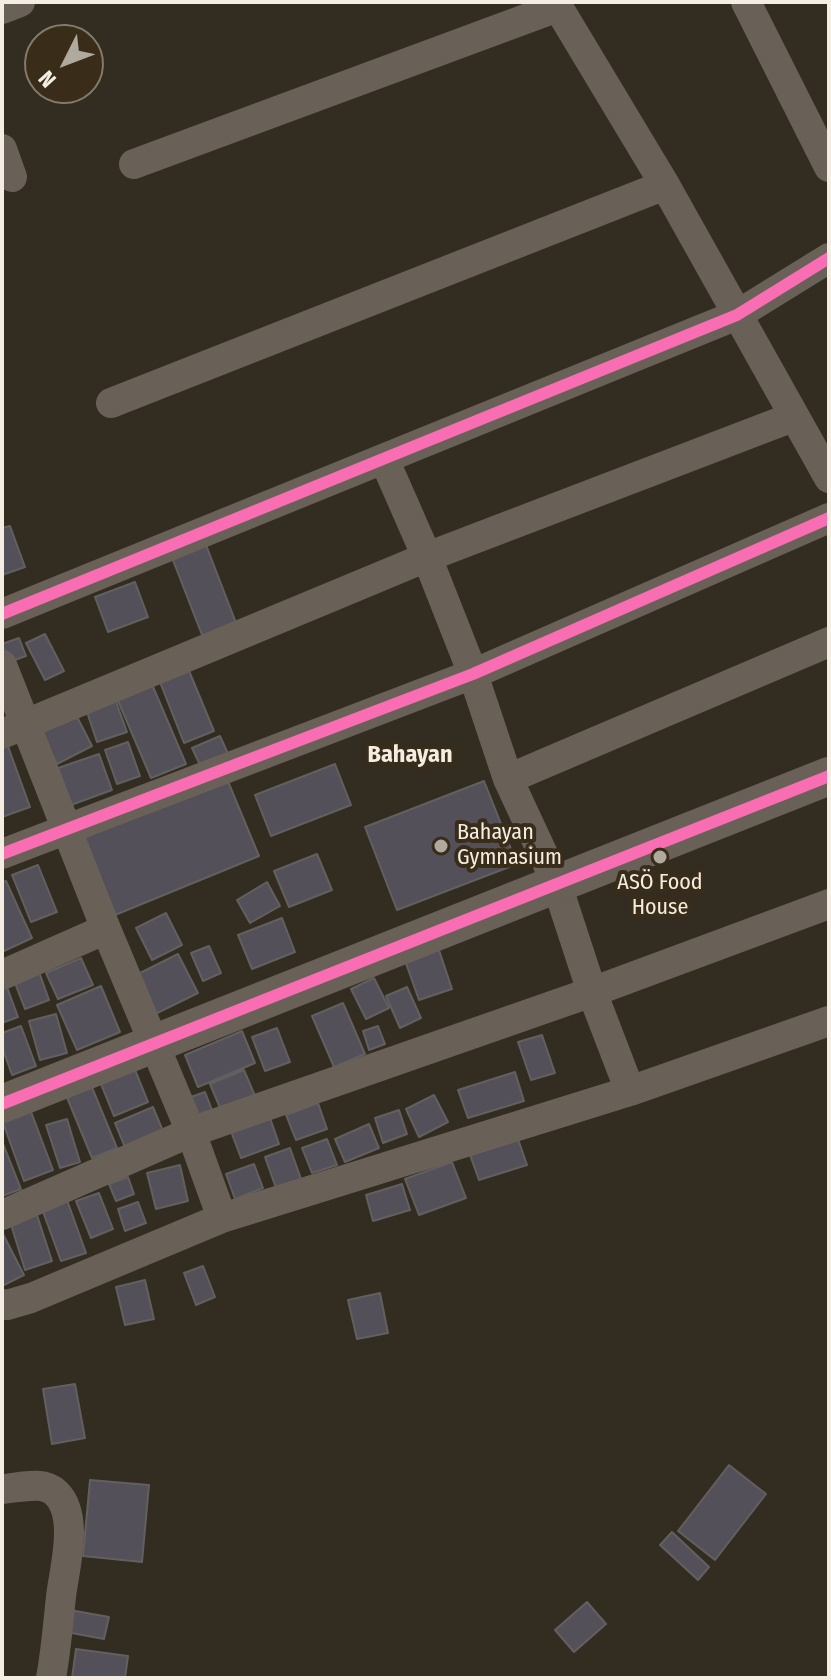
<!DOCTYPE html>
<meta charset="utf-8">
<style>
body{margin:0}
#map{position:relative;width:831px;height:1680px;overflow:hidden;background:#322c21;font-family:"Fira Sans Condensed",sans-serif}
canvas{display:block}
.frame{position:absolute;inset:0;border:4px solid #f4ede1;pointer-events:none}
.north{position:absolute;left:24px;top:24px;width:80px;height:80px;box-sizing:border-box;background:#392d1a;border:2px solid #847a6a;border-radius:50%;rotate:228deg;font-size:22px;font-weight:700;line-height:32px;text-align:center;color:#f4ede1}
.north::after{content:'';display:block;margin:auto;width:28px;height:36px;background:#b0a99e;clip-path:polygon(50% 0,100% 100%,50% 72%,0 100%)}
</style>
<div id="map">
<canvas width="831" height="1680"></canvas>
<div class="frame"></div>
<div class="north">N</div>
</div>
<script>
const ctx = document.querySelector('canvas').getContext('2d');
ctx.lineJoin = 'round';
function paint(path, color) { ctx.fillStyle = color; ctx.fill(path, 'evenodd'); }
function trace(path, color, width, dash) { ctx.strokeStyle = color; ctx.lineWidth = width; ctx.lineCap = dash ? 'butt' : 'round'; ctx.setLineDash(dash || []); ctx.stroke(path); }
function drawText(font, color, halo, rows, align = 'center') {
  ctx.font = font + ' "Fira Sans Condensed",sans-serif'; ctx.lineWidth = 8; ctx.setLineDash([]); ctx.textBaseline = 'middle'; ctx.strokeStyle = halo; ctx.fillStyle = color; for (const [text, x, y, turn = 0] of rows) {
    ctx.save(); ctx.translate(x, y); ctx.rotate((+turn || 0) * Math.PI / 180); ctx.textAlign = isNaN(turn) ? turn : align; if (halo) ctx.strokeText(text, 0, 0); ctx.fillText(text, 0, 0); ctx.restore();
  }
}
const building = new Path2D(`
 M10,526l15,41 -23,8v-47z
 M203,537l35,91 -34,12 -35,-90z
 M135,582l13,35 -40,15 -13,-35z
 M45,634l19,37 -19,9 -19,-37z
 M19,638l7,18 -17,6 -7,-18z
 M187,666l27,65 -30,12 -26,-66z
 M151,682l35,82 -35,14 -35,-82z
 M115,699l12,33 -30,10 -11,-33z
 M72,707l20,39 -35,18 -20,-40z
 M220,736l9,20 -27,13 -10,-21z
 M5,738l25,69 -28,10v-78z
 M128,742l12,34 -23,8 -12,-34z
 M99,754l13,36 -41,15 -13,-37z
 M335,764l16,41 -80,31 -16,-41z
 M227,779l32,77 -144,59 -33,-77z
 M484,781l33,83 -120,46 -32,-83z
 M317,854l15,36 -43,17 -15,-36z
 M38,865l19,47 -26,10 -19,-47z
 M6,881l26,57 -28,13 -2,-5v-64z
 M267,882l13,24 -30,17 -13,-23z
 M166,913l16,32 -30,15 -16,-32z
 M282,918l13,34 -43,17 -14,-34z
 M437,944l15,45 -33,11 -16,-45z
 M209,946l12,27 -18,8 -12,-28z
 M178,954l20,39 -47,23 -19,-39z
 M81,958l12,27 -35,14 -12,-26z
 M38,969l11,31 -24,9 -12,-31z
 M374,978l15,30 -23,11 -15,-30z
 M101,986l19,46 -43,18 -20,-45z
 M7,987l11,30 -16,6v-34z
 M407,987l14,31 -21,10 -14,-32z
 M343,1003l22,51 -31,13 -22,-51z
 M56,1014l11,39 -27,7 -11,-39z
 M21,1026l15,40 -24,9 -10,-28v-14z
 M378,1026l7,18 -16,6 -6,-19z
 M277,1028l13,34 -25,9 -13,-34z
 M242,1031l13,32 -57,24 -13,-32z
 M542,1035l13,38 -24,7 -13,-38z
 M131,1060l17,42 -34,14 -17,-42z
 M244,1070l11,26 -34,14 -11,-26z
 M515,1072l9,29 -56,17 -10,-28z
 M91,1085l26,63 -25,10 -26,-63z
 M205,1092l7,18 -17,6 -7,-18z
 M434,1095l14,27 -29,15 -13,-28z
 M318,1103l9,26 -31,11 -10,-25z
 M153,1107l12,29 -38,16 -12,-29z
 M30,1109l23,61 -29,11 -22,-61z
 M399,1110l8,24 -24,9 -8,-25z
 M268,1112l11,32 -38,14 -12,-32z
 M67,1119l13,43 -20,6 -14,-43z
 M369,1124l10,24 -34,14 -10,-23z
 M327,1139l10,26 -25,8 -10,-25z
 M518,1139l9,26 -48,15 -9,-25z
 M2,1141l19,48 -19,7z
 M290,1148l11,31 -25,9 -11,-31z
 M452,1162l14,36 -47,17 -14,-36z
 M254,1164l9,24 -28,11 -9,-25z
 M180,1165l8,36 -32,8 -9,-36z
 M128,1177l6,17 -18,7 -7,-17z
 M402,1184l8,26 -37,11 -7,-26z
 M99,1193l14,36 -22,9 -15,-37z
 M67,1200l19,53 -25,8 -19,-52z
 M138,1202l8,21 -21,8 -7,-22z
 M35,1209l17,52 -27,9 -16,-52z
 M2,1232l22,43 -22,11z
 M203,1266l12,31 -19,8 -12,-32z
 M145,1280l9,39 -29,6 -9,-38z
 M380,1293l8,40 -31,6 -9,-39z
 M75,1384l10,54 -33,6 -9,-55z
 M729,1465l37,29 -51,66 -37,-29z
 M90,1480l59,5 -7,77 -59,-6z
 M672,1532l37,35 -11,13 -38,-35z
 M587,1602l19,22 -32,28 -19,-22z
 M70,1610l39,7 -5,22 -38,-7z
 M76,1649l52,7 -3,22h-53z`);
paint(building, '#535059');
trace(building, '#62605f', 2);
trace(new Path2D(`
 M555,2l110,183 164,293
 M746,2l83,165
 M2,9l18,-7
 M2,149l10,28
 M134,164l424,-157
 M111,403l554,-218
 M384,459l43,98 46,117 35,105 48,103 36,110 38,99
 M2,614l735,-299 92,-57
 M2,665l104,264 85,203 31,86
 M2,734l425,-177 366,-140
 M508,779l321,-137
 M2,854l471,-180 356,-156
 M2,975l104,-46
 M2,1215l189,-83 401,-140 237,-88
 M2,1304l5,1 24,-7 191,-80 408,-127 199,-70
 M2,1489c17,-1 41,-9 54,4 24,23 8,76 5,104 -3,27 -5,54 -10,81`), '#696057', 30);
trace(new Path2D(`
 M2,1104l827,-328`), '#696057', 38);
trace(new Path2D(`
 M2,614l735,-299 92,-57
 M2,854l471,-180 356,-156
 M2,1104l827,-328`), '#f96db3', 12);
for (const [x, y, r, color] of [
 [441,846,8,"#b0a99e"],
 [660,857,8,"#b0a99e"]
]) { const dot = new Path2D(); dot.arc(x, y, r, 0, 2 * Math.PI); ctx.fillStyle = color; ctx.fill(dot); trace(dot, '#392d1a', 3); }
drawText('22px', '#f4ede1', '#392d1a', [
 ["Bahayan",457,833],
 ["Gymnasium",457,858],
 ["ASÖ Food",660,883,"center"],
 ["House",660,908,"center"]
], 'left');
drawText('bold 24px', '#f4ede1', '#392d1a', [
 ["Bahayan",410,755]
]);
</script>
